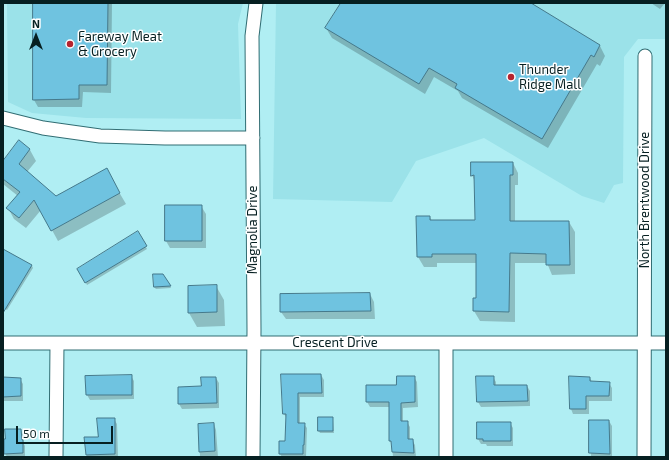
<!DOCTYPE html>
<style>
body{margin:0}
#map{position:relative;width:669px;height:460px;overflow:hidden;background:#b0eef3;font-family:"Exo 2",sans-serif}
canvas{display:block}
.frame{position:absolute;inset:0;border:4px solid #061f21;pointer-events:none}
.north{position:absolute;left:16px;top:16px;width:40px;height:40px;-webkit-text-stroke:3px #fff;paint-order:stroke;rotate:0deg;font-size:11px;font-weight:700;line-height:16px;text-align:center;color:#061f21}
.north::after{content:'';display:block;margin:auto;width:14px;height:18px;background:#061f21;clip-path:polygon(50% 0,100% 100%,50% 72%,0 100%)}
.scale{position:absolute;left:16px;top:426px;width:97px;height:18px;box-sizing:border-box;border:2px solid #061f21;border-top:0;padding-left:5px;font-size:12px;line-height:14px;white-space:nowrap;color:#061f21;-webkit-text-stroke:3px #fff;paint-order:stroke}
</style>
<div id="map">
<canvas width="669" height="460"></canvas>
<div class="frame"></div>
<div class="north">N</div>
<div class="scale">50 m</div>
</div>
<script>
const ctx = document.querySelector('canvas').getContext('2d');
ctx.lineJoin = 'round';
function paint(path, color) { ctx.fillStyle = color; ctx.fill(path, 'evenodd'); }
function trace(path, color, width, dash) { ctx.strokeStyle = color; ctx.lineWidth = width; ctx.lineCap = dash ? 'butt' : 'round'; ctx.setLineDash(dash || []); ctx.stroke(path); }
function drawText(font, color, halo, rows, align = 'center') {
  ctx.font = font + ' "Exo 2",sans-serif'; ctx.lineWidth = 3; ctx.setLineDash([]); ctx.textBaseline = 'middle'; ctx.strokeStyle = halo; ctx.fillStyle = color; for (const [text, x, y, turn = 0] of rows) {
    ctx.save(); ctx.translate(x, y); ctx.rotate((+turn || 0) * Math.PI / 180); ctx.textAlign = isNaN(turn) ? turn : align; if (halo) ctx.strokeText(text, 0, 0); ctx.fillText(text, 0, 0); ctx.restore();
  }
}
paint(new Path2D(`
 M7,3h236l-5,21 3,95 -155,-1 -54,-5 -24,-11z
 M276,3h390v36h-28l-14,18 -1,126 -9,2 -10,18 -22,-7 -98,-58 -68,23 -24,41 -119,-3z`), '#9be2e9');
paint(new Path2D(`
 M34,3h83h-5l-1,90 -28,-1 -1,15h-44l-4,-7z
 M342,3h187l71,43 5,10 -5,10 -3,-2 -49,84 -86,-50 -4,-7 -24,-14 -9,17 -93,-56 -6,-10z
 M651,3h14l-5,6z
 M19,142l11,8 6,11 -9,11 29,25 50,-27 20,34 -68,37 -17,-31 -15,18 -12,-9 -6,-11 10,-12 -15,-12v-22z
 M513,163l5,10v12h-3v37h54l6,10v42l-23,1 -5,-12h-32v59l-35,-1 -6,-10v-12h3v-36h-40v4h-13l-6,-10 12,-40 2,4h44l-1,-39 -3,-7z
 M201,206l5,8v34h-36l-4,-7z
 M137,233l10,16 -60,36 -8,-16z
 M3,249l29,17 1,2 -26,42 -4,-3z
 M163,275l8,13 -15,1 -2,-2z
 M216,286l8,14 1,26 -28,1 -8,-14z
 M370,294l4,8 1,17h-89l-5,-7z
 M282,375h39l3,5v17h-24v27h4l3,4 -1,29h-24l-2,-3v-12h6l1,-23 -3,-5z
 M131,376l3,5v18l-44,1 -3,-5z
 M414,377l3,5 1,25 -15,1v14h4l3,5v13h2l3,5 1,12h-23l-1,-13 -2,-3v-34h-20l-3,-5z
 M493,377l3,5v4h31l3,5v15l-49,1 -3,-5z
 M3,378l17,1 3,5v17h-20z
 M216,378l3,5v25l-37,1 -3,-5z
 M590,378l2,4 17,1 3,5v13h-23v13h-16l-2,-5z
 M332,418l1,2 1,13h-14l-1,-2z
 M114,419l3,5 1,33h-31l-1,-19h13z
 M590,421h19l3,5v31h-21z
 M510,423l3,5v18h-26l-1,-2h-5l-3,-5z
 M214,424l2,6 2,27h-18l-1,-32z
 M5,430h16l2,5 1,9 1,2v11h-18l-2,-4z`), '#0003');
const building = new Path2D(`
 M33,3h75l-1,82h-28v14l-46,1z
 M341,3h190l69,42 -6,12 -3,-2 -49,84 -87,-51 2,-4 -28,-16 -10,16 -94,-56z
 M19,140l11,9 -11,15 37,32 51,-28 13,25 -69,38 -17,-31 -15,18 -13,-10 14,-16 -17,-13v-18z
 M471,162h42v13h-3v46h59l1,44h-24v-11l-36,-1 -1,59 -36,-1v-13h3v-44h-44v3h-15l-1,-41h14v4h45l-1,-45 -3,1z
 M165,205h37v36h-37z
 M138,231l9,15 -62,37 -8,-14z
 M3,249l29,16 -29,48z
 M153,274h10l8,12 -17,1z
 M217,285v27l-29,1v-27z
 M370,293l1,18 -91,1v-18z
 M281,374h40l1,19h-24v30h7l-1,22h-1v9h-24v-13h6l1,-27h-3z
 M132,375v20h-46l-1,-19z
 M397,376h18v26l-14,1v18h7v18h5l1,14 -22,-1 -1,-11h-2v-39h-23v-17h30z
 M476,376h18v9h33l1,16 -51,1z
 M569,376l21,1v4l20,1 -1,14h-23v13h-16z
 M3,377l18,1v18l-18,1z
 M201,377h15l1,26 -39,1v-17l23,-1z
 M318,417h15v14h-15z
 M97,418h18v36l-29,1 -2,-18h14z
 M589,420h20l1,34 -21,-1z
 M477,422h34v19h-28v-2h-6z
 M214,423l1,28 -16,1 -1,-28z
 M5,429h16l1,11h1v13l-19,1v-15h1z`);
paint(building, '#6fc3e0');
trace(building, '#45798b', 1);
const minor = new Path2D(`
 M3,118l40,10 57,8 65,2h88
 M3,343h663
 M56,457l1,-114
 M253,457l1,-127 -2,-294 4,-33
 M446,457v-114
 M644,457l1,-401`);
trace(minor, '#316d73', 15);
trace(minor, '#fff', 13);
for (const [x, y, r, color] of [
 [70,44,4,"#b52430"],
 [511,77,4,"#b52430"]
]) { const dot = new Path2D(); dot.arc(x, y, r, 0, 2 * Math.PI); ctx.fillStyle = color; ctx.fill(dot); trace(dot, '#fff', 1.5); }
drawText('13px', '#061f21', '#fff', [
 ["Fareway Meat",78,37],
 ["& Grocery",78,52],
 ["Thunder",519,70],
 ["Ridge Mall",519,85]
], 'left');
drawText('13px', '#061f21', '#fff', [
 ["North Brentwood Drive",645,200,-90],
 ["Magnolia Drive",253,230,-90],
 ["Crescent Drive",335,343]
]);
</script>
